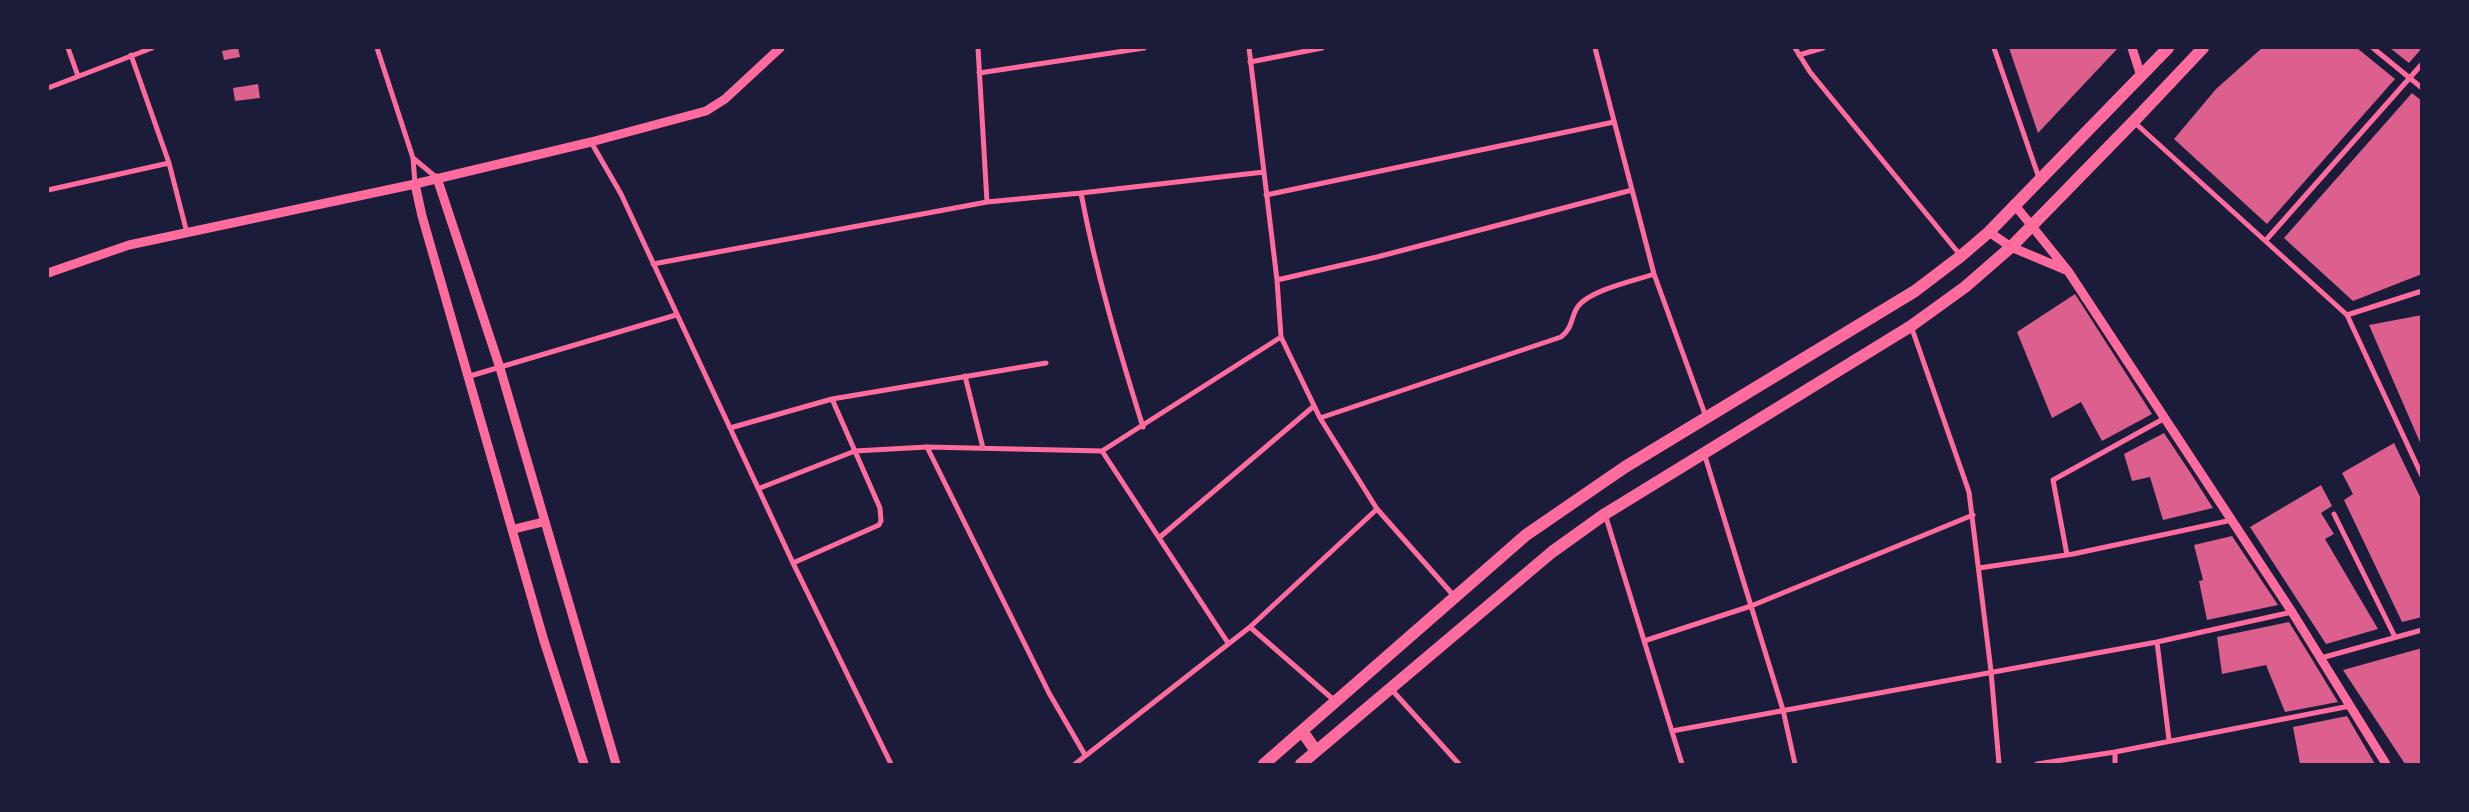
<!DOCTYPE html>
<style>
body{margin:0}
#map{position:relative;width:2469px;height:812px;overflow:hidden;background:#1b1b3a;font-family:"Fira Sans",sans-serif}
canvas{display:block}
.frame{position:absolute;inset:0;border:49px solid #1b1b3a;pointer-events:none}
</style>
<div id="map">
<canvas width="2469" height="812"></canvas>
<div class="frame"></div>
</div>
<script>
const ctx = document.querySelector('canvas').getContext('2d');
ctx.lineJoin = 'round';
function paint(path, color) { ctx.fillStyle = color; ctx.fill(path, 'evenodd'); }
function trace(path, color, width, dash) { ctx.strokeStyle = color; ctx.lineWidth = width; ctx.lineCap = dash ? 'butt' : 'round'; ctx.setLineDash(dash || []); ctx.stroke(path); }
paint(new Path2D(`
 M238,48l2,9 -16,3 -2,-9z
 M2009,48h109l-80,85z
 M2262,48h95l38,31 -128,145 -93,-85 42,-50z
 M2390,48h32l-13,15z
 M258,84l2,14 -25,3 -2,-13z
 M2412,93l10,8v173l-69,27 -69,-63z
 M2075,294l77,120 -50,27 -21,-39 -29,16 -35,-86z
 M2422,315v132l-53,-122z
 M2164,433l26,39 23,36 -50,12 -13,-43 -18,4 -8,-27z
 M2394,443l28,58v116l-20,5 -58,-122 9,-6 -11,-21z
 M2321,485l11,21 -11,7 13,21 -9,5 53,90 -52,15 -76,-117z
 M2232,536l46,69 -71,15 -8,-39 4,-1 -9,-35z
 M2289,622l21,34 28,46 -53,10 -19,-47 -44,9 -5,-37z
 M2422,648v116h-17l-62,-94z
 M2347,716l28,48h-75l-7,-37z`), '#dd5f8e');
trace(new Path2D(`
 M68,48l10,28
 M377,48l36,110 2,26
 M978,48l9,154
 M1249,48l28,232 4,57 39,81 57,91 77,87
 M1595,48l59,226 52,143
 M1795,48l15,24 151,184
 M1994,48l45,130
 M2373,48l49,40
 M131,55l38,108 18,70
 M1799,55l24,-7
 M1250,62l72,-14
 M979,73l165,-25
 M48,88l104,-40
 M2134,122l213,193 75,161
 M591,142l30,52 172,369 98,201
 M413,158l24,20
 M48,190l121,-27
 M1266,195l348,-73
 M2266,240l156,-176
 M653,264l334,-62 94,-9
 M1277,280l100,-23 255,-67
 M2347,315l75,-24
 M1911,326l58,166 22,179 8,93
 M470,376l206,-61
 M965,376l18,72
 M1320,418l241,-81c14,-11 9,-23 19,-33 15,-15 54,-23 74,-30
 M1143,427c-24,-77 -47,-154 -62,-234l183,-21
 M730,428l102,-29 214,-36
 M927,447l122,246 36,62
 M1102,451l126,192
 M1704,453l79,257 12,54
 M760,488l95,-37 72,-4 175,4 179,-114
 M1605,514l77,250
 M2334,514l61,123
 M1160,537l154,-131
 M2067,555l-14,-75 112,-62
 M793,563l86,-38 2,-4 -1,-13 -48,-109
 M1979,568l94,-14 159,-34
 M1250,627l85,74
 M1644,641l107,-35 222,-91
 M2157,642l12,98
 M2321,658l101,-28
 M1391,689l68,75
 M1672,731l485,-89 135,-30
 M2115,752v12
 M1075,764l175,-137 127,-118
 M2037,764l78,-12 235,-46`), '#ff6b9d', 5);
trace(new Path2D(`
 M2132,48l9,28
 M437,178l63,190 116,396
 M415,184l7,32 122,425 40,123
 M2014,204l54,67 224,341 94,152
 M1989,232l22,15 55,23
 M48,273l81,-28 286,-61 176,-42 115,-31 19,-12 55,-51
 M514,529l29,-7`), '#ff6b9d', 9);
trace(new Path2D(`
 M1302,731l14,20
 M1264,764l262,-229 99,-68 290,-176 46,-35 28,-24 179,-184
 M1301,764l251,-212 53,-38 306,-188 54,-39 46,-40 123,-126 69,-73`), '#ff6b9d', 12);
</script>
